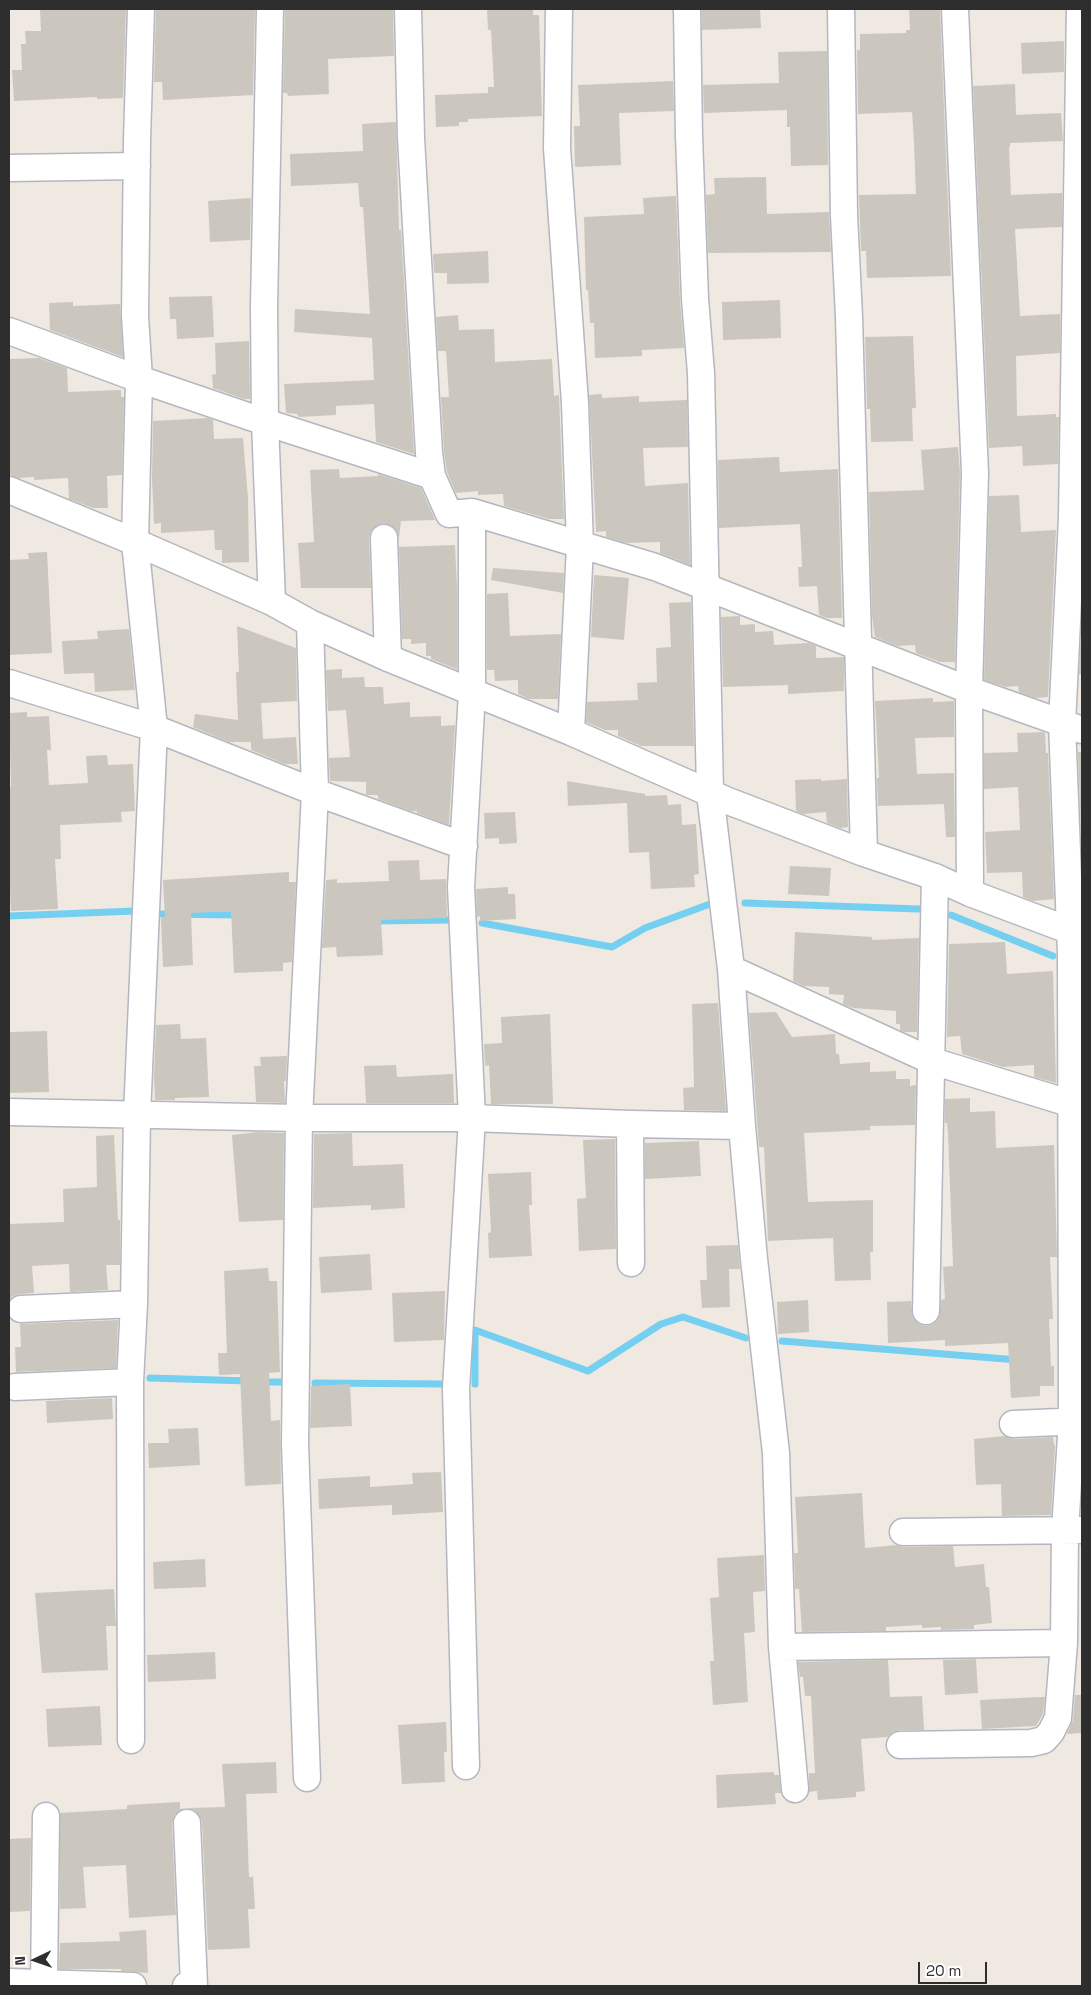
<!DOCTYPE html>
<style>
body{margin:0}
#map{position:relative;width:1091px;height:1995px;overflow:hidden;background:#efe9e1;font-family:"Space Grotesk",sans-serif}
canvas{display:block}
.frame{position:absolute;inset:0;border:10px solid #2e2e2e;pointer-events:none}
.north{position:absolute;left:10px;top:1935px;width:50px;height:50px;-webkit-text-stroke:4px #fff;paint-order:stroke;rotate:267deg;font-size:14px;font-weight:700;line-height:20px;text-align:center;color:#2e2e2e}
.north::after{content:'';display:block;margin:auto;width:18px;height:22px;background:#2e2e2e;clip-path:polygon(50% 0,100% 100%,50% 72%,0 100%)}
.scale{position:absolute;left:918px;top:1962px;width:69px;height:22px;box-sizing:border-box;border:2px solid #2e2e2e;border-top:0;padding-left:6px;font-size:15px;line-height:18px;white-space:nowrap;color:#2e2e2e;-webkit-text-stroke:4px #fff;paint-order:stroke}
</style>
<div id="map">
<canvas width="1091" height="1995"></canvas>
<div class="frame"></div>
<div class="north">N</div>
<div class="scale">20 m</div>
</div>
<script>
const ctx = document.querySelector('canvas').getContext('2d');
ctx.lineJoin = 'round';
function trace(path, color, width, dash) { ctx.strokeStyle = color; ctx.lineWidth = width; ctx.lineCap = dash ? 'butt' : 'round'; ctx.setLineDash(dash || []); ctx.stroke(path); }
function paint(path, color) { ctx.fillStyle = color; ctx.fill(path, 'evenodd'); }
trace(new Path2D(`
 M745,903l174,6
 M158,914l81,1
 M951,915l102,41
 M9,916l126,-5
 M373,921l79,-1
 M482,923l130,24 33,-19 65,-24
 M782,1341l236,19
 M150,1378l99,3
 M260,1382h23
 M315,1383l132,1
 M475,1384v-54l113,41 73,-47 22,-7 63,21`), '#75cff0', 7);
paint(new Path2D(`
 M40,9h86l-3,89 -26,1v-2l-83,4 -2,-31h10l-1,-26h5l-1,-13h16z
 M156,9h99l-2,86 -90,5 -1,-18h-8z
 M285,9h108l1,47 -66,3 1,35 -41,2 -1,-3h-4z
 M487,9h46v6h6l3,101 -74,3v3h-9v4l-23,1 -1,-32 53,-2v-6h6l-3,-57h-3z
 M702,9h58l1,19 -59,2z
 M909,9h31l11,267 -84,2 -1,-27h-5l-2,-56 57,-1 -2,-51 -2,-31 -54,2 -1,-64h3v-16l46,-1v-3h4z
 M1064,41v31l-42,2 -1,-31z
 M827,51l1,114 -37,1 -1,-39h-3v-17l-83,3 -1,-28 76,-2 -1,-31z
 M673,81l1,30 -55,2 2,52 -46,2 -1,-41h6l-2,-41z
 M1015,84l1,31 45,-2 2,28 -53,2v4h-1l2,48 51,-2v34l-47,2 5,87 40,-2v39l-44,3 1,60 39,-2v3h3l-1,47 -35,2 -1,-20 -33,2 -16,-362z
 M396,122l3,108h2l13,224 -38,-12 -2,-38 -38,2v9l-37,2 -2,-3 -11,-1 -2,-29 90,-4 -2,-42 -78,-6 1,-23 75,5 -7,-107h-3l-2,-24 -67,3 -1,-32 73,-3 -1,-27z
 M766,177l1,37 62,-2 2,40 -123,1 -2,-58 9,-1 -1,-16z
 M676,196l4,104 4,48 -42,2v6l-47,2 -1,-35h-4l-2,-33h-2l-2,-73 60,-3 -1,-16z
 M251,198l-1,42 -40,2 -2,-41z
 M488,251l1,32 -42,1v-11h-13l-1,-19z
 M212,296l2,41 -37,2 -1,-20h-6l-1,-22z
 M780,300l1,38 -58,2 -1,-38z
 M73,302v4l47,-2 3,53 -73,-27 -1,-27z
 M458,315l1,15 35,-1 1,33 57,-3 2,37 5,-1 5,124h-15l-45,-13 -1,-12 -25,1v-4l-22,2 -9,-21 -3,-20 -3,-55h8l-3,-46h-8l-2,-34z
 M913,336l3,72h-4l1,33 -42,1 -1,-33h-3l-2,-72z
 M249,341l1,58h-6l-31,-11 -1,-13 4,-1 -1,-31z
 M39,358l28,10 1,24 53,-2v7h3l-2,78 -15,1 1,32h-15l-24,-9 -1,-21 -34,2v-3l-16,1 -9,-3v-116z
 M602,394v4l37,-2v6l48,-2 1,47 -45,1 2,38 43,-3 2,82 -30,-12v-11l-33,1 -21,-6v-6l-10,1 -7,-137z
 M208,418l5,2 1,19 29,-1 5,60 1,64 -27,1v-13h-7l-1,-20 -53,3v-10l-7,1 -2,-45 1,-58z
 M958,447l2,26 -5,189h-15l-24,-9 -1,-8 -18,1 -22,-9 -3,-21 -3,-124 55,-2 -3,-40z
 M779,457l1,15 58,-3 4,149h-15l-8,-3 -2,-29 -18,1 -1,-20h4l-2,-43 -81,4 -1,-68z
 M339,469l1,9 38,-2v-2l43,14 14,32 -34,1 -2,17 -3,-8 -5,-5 -8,-2 -7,3 -5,5 -2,7 2,50h-70l-3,-45 16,-1 -4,-72z
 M1019,495l2,37 35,-2 -8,167 -13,1 -16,-6 -1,-6 -12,1 -22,-7 5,-184z
 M455,545l2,43v81h-1l-25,-10v-3h-5v-13l-15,1v-5h-9l-3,-92z
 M47,552l5,101 -43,2v-95l20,-1 -1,-6z
 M493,568l71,5 -1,20 -72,-13z
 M594,575l35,3 -5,62 -33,-3z
 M508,593l2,43 51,-2 -3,65h-29l-11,-5v-14l-23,1 -1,-11h-7v-76z
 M691,602l3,144h-53l-23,-10v-6h-13l-19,-8 1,-20 51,-2 -1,-17 20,-1 -1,-34 15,-1 -2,-44z
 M740,616v9l15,-1v8l18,-1 1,14 34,-2 8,3v12l28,-1v34l-56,3v-9l-65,2 -2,-70z
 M1082,616v58h-3z
 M237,626l59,22 1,53 -36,2 2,36 33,-2 2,27h-13l-34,-14v-8h-22l-36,-15 2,-13 43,6 -2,-48h3z
 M129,629l6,61 -40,2 -1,-19 -30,1 -2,-33 36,-2 -1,-8z
 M342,669v9l22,-1 1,10h18l1,17 26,-2v15l31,-1v10l14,-1 -6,100 -32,-12v-2h-6l-33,-12v-4h-12v-13l-36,-1 -1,-23 21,-1 -4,-47 -18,1 -2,-41z
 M933,698v4l21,-1v36l-39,1 2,36 37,-1 1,64h-9l-2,-33 -66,2 -1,-28h2l-4,-77z
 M27,712v5l22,-1 2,34h-4l2,35 39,-2 -2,-27 21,-1 1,10 25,-1 2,47 -14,1 1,10 -62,3 1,34h-6l3,50 -47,2 -2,-37v-44h1l-1,-43h2l-2,-74z
 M1043,732l2,1 1,20h2l6,146 -21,2 -10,-4 -1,-25 -35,1 -2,-41 35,-2 -2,-43 -34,2v-36l34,-1 -1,-19z
 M1078,752h4v105z
 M821,779v2l26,-2 1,48 -8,1 -13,-5 -1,-11 -23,2 -7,-3 -1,-31z
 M567,781l78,13v2l22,-1 1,10 13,-1 1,21 14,-1 3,50 -5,1 1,12 -44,2 -2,-37 -20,1 -2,-50 -59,3z
 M515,812l2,31 -18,1v-6l-14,1 -1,-26z
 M419,860l1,20 26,-1 1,39 -66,2 2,35 -46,2 -1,-10 -14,1 4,-68 11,-1v4l52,-2 -1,-20z
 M790,866l41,2 -2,28 -41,-2z
 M289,872v10h7l-4,80 -9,1v8l-49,2 -3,-62 -40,2 2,52 -30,2 -2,-47v-2h4l-2,-38z
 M508,887v7h7l1,25 -36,2v-5l-3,1 -1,-28z
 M795,932l77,5v3l47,-2 -2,94h-13l-4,-2v-6h-4v-13l-43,-3 -10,-4 1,-9 -15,-1v-7l-25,-1 -11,-5z
 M1005,942l2,32 46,-3 3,112 -22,-6v-12l-31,2 -41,-13 -2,-18 -13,1 2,-93z
 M718,1003l8,108 -42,-1 -1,-22 11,-1 -2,-83z
 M776,1012l16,25 43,-3 1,20h3l1,10 30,-2v10l26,-1v8h14v7l6,-1 -1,40 -45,1v4l-66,3 4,69 65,-2v52h-3l1,28 -36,1 -2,-43 -65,3 -4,-94h-5l-10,-134z
 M550,1014l3,90h-62l-2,-39 -4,1 -1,-22 18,-1 -1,-26z
 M180,1024l1,15 25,-1 3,59 -34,1v2h-20l-1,-23 2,-52z
 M47,1031l2,61 -40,1v-61z
 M287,1056l-1,25h-2l1,22 -29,-1 -2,-36h7l-1,-9z
 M396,1065l1,12 56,-3 1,29h-88l-2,-37z
 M970,1098v14l25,-1 1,37 58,-3 3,112h-7l3,62h-4l2,47h3v20h-14v10l-29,2 -3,-55 -63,3v-6l-57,3 -1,-41 24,-1 2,17 6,6 6,2 8,-2 6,-6 2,-18 4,-1 -2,-32 10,-1 -5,-132 -1,-11h-2v-24z
 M258,1132l26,1 -1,87 -44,2 -7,-87z
 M352,1133l1,33 50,-2 2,44 -34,2v-5l-58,3 1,-74z
 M114,1135l4,85h2v45h-14l2,25 -38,2 -1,-28 -37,2 2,27 -14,1 -7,2 -4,5v-77l55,-2 -1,-33 34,-2 -1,-51z
 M615,1139l1,110 -37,2 -2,-52 9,-1 -3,-58z
 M699,1141l2,35 -56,3v-36z
 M531,1172l1,33h-3l3,51 -43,2 -1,-25 3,-1 -3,-58z
 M738,1245l2,24h-11l1,38 -28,1 -2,-28h7l-1,-34z
 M370,1254l2,36 -51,3 -2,-36z
 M268,1268l1,13h8l3,91 -11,1 2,48 9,-1 1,64 -36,2 -5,-112 -21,1 -1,-22h9l-3,-82z
 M445,1291l-1,49 -50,2 -2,-49z
 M808,1300l1,32 -31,2 -1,-32z
 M118,1320l-2,48 -100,4 -1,-25h6l-1,-23z
 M350,1384l2,42 -42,2 1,-42z
 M112,1398l1,21 -66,4 -1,-22z
 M198,1428l2,37 -51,3 -1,-25h21l-1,-14z
 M1005,1436l9,3 39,-2 1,8h1l-4,70 -49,1 -1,-32 -25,1 -2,-46z
 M441,1472l2,40 -51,3v-10l-73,4 -1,-30 52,-3v11l43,-3 -1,-11z
 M862,1493l3,55 32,-3 6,2 50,-1 2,21 29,-3 2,23h3l3,36 -18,2v4l-33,1v-3l-19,1v-3l-36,2v4l-84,1 -3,-43h-4l-1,-36h4l-3,-56z
 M764,1555l1,36 -12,1 2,40 -11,1 4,69 -35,3 -3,-44h4l-4,-63 9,-1 -2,-39z
 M205,1559l1,28 -52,2 -1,-27z
 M114,1589l2,37h-10l2,44 -66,3 -7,-80z
 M215,1652l1,27 -68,3 -1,-27z
 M976,1659l2,34 -33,2 -2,-35z
 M888,1660l2,37 32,-1 2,34h-24l-7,2 -6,5 -26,2 4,52 -9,1v5l-38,3 -1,-9 -8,1v-19h6l-4,-77h-6l-2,-19h-3l-2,-15z
 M1075,1695h7v38l-15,1 6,-14z
 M1038,1697h7l-2,17 -7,12 -54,3 -2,-29z
 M100,1706l2,39 -54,2 -2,-38z
 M446,1722l1,30h-3l1,30 -43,2 -4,-59z
 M276,1762l1,31 -31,1 3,83h4l2,32h-7l2,39 -42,2 -6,-128 -3,-7 -5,-5 -6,-2 37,-1 -3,-43z
 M774,1772v3h5l2,18h-6l1,11 -59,4 -1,-33z
 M180,1802v7l5,-1 -6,3 -5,5 -2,8 4,91 -47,3 -3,-53 -43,2 3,41 -26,1v-96l67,-4v-4z
 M31,1838l-1,73 -21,1v-73z
 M146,1930l2,43 -27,-2v-2h-62l1,-26 60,-2 -1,-9z`), '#cbc7bf');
const minor = new Path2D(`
 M270,9l-6,298 1,115 167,54
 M408,9l3,129 18,315 3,23 17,38 23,-2 183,55 314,123 113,40
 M559,9l-2,139 18,255 5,143 -9,186
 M687,9l2,127 6,163 6,74 9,420 21,176 11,157
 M841,9l3,206 5,102 15,536
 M955,9l20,464 -6,217 1,203
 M9,168l128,-2
 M9,331l130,48 126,43 7,180 -137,-60 -126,-52
 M384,538l4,120
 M272,602l38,21 78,35 183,74 157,69 136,52 71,24 35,16 101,38
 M9,683l145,45 161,64 149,54
 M731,969l201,92 150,46
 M9,1112l290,6h173l158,6 112,2 12,133 22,194 6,194 13,142
 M630,1124l1,139
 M21,1309l113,-5
 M926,1311l9,-434
 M15,1387l115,-5
 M1013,1424l69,-3
 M903,1532l179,-2
 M782,1647l282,-4
 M131,1740l-1,-358 4,-78 3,-189 17,-387 -19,-186 4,-163 -4,-63 2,-175 4,-132
 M900,1745l131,-2 13,-3 7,-8 7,-14 6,-75 1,-113 7,-109 -1,-468 -9,-229 10,-206 8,-509
 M466,1766l-10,-377 16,-271 -11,-231 11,-195v-180
 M307,1778l-12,-334 4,-326 16,-326 -5,-169
 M9,1982l124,4
 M44,1986l2,-170
 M186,1986l8,-1 -7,-162`);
trace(minor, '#b4b7c1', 29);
trace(minor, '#fff', 26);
</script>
